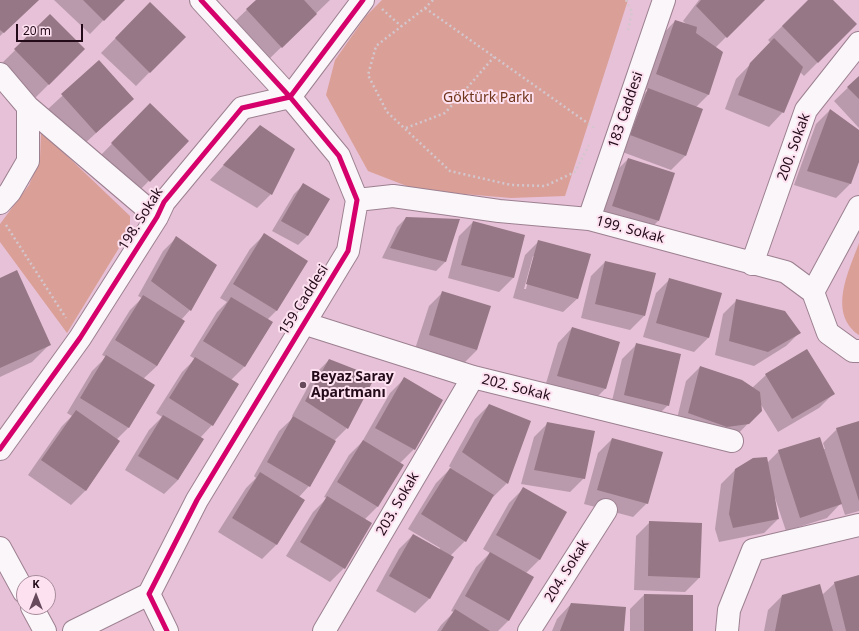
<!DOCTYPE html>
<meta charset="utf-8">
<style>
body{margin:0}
#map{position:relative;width:859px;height:631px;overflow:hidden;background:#e7c1d7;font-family:"Noto Sans",sans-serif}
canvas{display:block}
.north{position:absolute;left:16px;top:575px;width:40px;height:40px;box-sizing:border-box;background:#fee1f1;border:1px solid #a68b9b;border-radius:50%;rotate:0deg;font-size:11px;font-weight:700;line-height:16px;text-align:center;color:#220a19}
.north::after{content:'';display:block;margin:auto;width:14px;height:18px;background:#674a5c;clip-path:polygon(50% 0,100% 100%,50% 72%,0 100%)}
.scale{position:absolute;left:16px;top:24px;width:67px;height:18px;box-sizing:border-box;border:2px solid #220a19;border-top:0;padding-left:5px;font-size:12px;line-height:14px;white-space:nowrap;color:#220a19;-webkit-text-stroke:3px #fee1f1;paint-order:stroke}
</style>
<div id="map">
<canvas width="859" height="631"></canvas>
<div class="north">K</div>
<div class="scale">20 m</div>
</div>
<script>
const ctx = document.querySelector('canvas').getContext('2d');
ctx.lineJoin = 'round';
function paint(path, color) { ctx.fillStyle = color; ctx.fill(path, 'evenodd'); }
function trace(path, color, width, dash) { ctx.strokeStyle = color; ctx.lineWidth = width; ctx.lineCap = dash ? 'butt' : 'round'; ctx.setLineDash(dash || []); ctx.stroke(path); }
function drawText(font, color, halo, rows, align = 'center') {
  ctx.font = font + ' "Noto Sans",sans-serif'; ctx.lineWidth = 4; ctx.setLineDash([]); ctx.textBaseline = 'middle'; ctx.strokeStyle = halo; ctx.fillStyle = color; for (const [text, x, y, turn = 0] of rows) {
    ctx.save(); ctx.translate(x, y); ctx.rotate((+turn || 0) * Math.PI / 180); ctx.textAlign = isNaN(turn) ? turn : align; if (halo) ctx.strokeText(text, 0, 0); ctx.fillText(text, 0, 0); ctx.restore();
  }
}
paint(new Path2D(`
 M382,0h246l-63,196 -54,2 -94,-8 -49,-19 -42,-76 9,-35 31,-44z
 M41,131l89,85v14l-63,103 -67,-91v-18l29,-39 11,-26z
 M859,243v92c-32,-22 -10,-64 0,-92z`), '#da9f97');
paint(new Path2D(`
 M0,0h37l-37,36z
 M54,0h69l-33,34z
 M257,0h73l-63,61 -35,-37z
 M699,0h64l-48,48 -7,47 -12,12 -11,49 -14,14 -54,-20 17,-46 14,-14 -6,-2 19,-52 14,-15 12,4 -4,-4z
 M809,0h23l24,24 -52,52 -4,-4 -17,40 -14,15 -44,-18 11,-30 35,-36 -3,-3z
 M150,3l34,34 -48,49 -35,-33z
 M50,16l34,33 -49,49 -34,-34z
 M99,62l34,37 -51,47 -34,-37z
 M859,77v51l-25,-27z
 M150,105l38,36 -53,54 -37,-37z
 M830,110l29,21v28l-9,25 -14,14 -42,-13 22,-61z
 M246,141l25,53 -14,14 -47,-28z
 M628,159l30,62 -14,14 -45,-15 15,-47z
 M303,185l26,14 -22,37 -9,9 -26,-14 22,-37z
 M406,218l40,43 -10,10 -54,-13 15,-31z
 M473,222l51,14 -11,42 -14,14 -51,-14 11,-42z
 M264,235l13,75 -10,10 5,3 -28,44 -13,13 7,5 -26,40 -12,13 -22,42 -14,14 -39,-24 24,-40 13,-13 -6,-4 26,-41 13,-13 -5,-3 27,-44 10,-10 -7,-4 30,-49z
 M177,237l13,73 -9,10 -24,46 -14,13 11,7 -26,42 -12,12 3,2 -34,49 -14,14 -43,-30 34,-49 10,-10 -5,-3 25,-42 14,-14 -4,-2 28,-45 12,-12 -4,-2 25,-45z
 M539,241l39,57 -15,14 -50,-14 12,-43zM533,256h2l-9,33h-2z
 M605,262l39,54 -14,14 -49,-12 10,-42z
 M0,279l50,65 -18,18 -32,15z
 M670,279l50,15 -12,44 -14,14 -51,-15 13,-44z
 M443,292l34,58 -14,14 -48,-15 14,-43z
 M737,300l63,32 -14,14 -32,20 -39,-11 8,-41z
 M572,328l47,14 -14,47 -14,14 -47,-13 14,-47z
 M636,345l32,60 -14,14 -44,-10 12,-50z
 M329,360l18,68 -13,13 -25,45 -10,11 4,3 -27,45 -14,14 -44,-27 28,-44 10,-10 -2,-2 25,-45 15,-14 -2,-1 23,-42z
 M700,367l52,21 14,-13 67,19 -14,14 -41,24 -18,-29 1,7 -27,28 -59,-11 11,-46z
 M404,379l10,70 -14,14 -22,43 -14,14 -20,48 -14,14 -44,-26 27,-44 14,-14 -3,-1 25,-42 13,-13 28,-49z
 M489,405l18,78 -14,14 -1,-1 -27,45 -15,15 -21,43 -14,14 -39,-22 23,-42 14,-14 26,15 1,-2 -32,-19 28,-46 15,-15 -2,-2 26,-47z
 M859,422v89l-14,4 -4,-12 -14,15 -41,13 -11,-33 -1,1 4,20 -14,14 -45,9 -4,-13 6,-45 14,-14 32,-7 12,-12 46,-2 -2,-6 14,-14z
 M548,423l36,55 -14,14 -49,-8 13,-47z
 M612,439l35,64 -14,14 -49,-13 14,-51z
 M523,489l17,70 -14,14 7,4 -25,44 -10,10h-61l4,-6 13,-13 -3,-1 25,-44 14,-14 -7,-4 26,-46z
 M650,522l49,56 -14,14 -51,-2 2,-54z
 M859,576v55h-95l4,-21 14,-14 40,-1 13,-12z
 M644,595l48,36h-62v-22z
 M571,604l52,27h-71l5,-12z`), '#0003');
paint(new Path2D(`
 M0,0h39l-35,33 -4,-3z
 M83,0h42l-21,21z
 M256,0h48l13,14 -35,34 -36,-39z
 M701,0h64l-38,38 -31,-32z
 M808,0h25l24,24 -39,39 -36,-37z
 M150,2l36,35 -36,36 -35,-35z
 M50,14l35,35 -36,36 -35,-36z
 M675,20l22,7 -1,6 27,19 -14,43 -53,-21z
 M774,38l29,29 -19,46 -46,-18 12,-32z
 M99,60l35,39 -38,34 -35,-39z
 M859,76v23l-12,-12z
 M648,88l55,21 -17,47 -56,-21z
 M150,103l39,38 -39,41 -39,-39z
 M830,109l29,21v32l-8,22 -44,-13z
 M260,125l35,24 -23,46 -49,-30z
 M628,158l47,15 -16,48 -47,-15z
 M303,183l27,16 -22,37 -27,-15z
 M406,217l54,2 -14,43 -56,-14z
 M473,221l52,14 -11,43 -53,-13z
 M264,233l44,28 -31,50 -44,-27z
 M176,236l41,29 -26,46 -40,-30z
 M538,240l53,14 -13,45 -52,-15z
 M605,261l51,12 -11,43 -50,-12z
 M17,270l34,75 -51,23v-90z
 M669,278l53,15 -13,45 -53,-15z
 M442,291l49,15 -14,44 -48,-15z
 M143,295l42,26 -28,45 -42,-26z
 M231,297l42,25 -28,45 -42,-26z
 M736,299l49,12 16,22 -33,19 -39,-11z
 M572,327l48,15 -14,47 -49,-13z
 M636,343l45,11 -12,52 -45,-11z
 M807,349l28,45 -43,25 -27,-45z
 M106,355l49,30 -26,43 -49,-30z
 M195,357l44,27 -26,42 -44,-28z
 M329,359l46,18 -27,52 -43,-28z
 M700,366l42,14 18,12 2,19 -13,13 -22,3 -39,-14z
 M404,377l39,23 -28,50 -40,-22z
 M489,404l42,17 -23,63 -46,-32z
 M76,410l44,31 -34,50 -45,-31z
 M163,415l41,24 -26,41 -40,-24z
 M293,416l43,25 -26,46 -43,-25z
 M859,421v80l-23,-73z
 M547,422l48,9 -10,48 -51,-9z
 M820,437l22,67 -42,14 -22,-68z
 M612,438l51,14 -15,52 -51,-14z
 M363,440l41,25 -26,42 -41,-25z
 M767,457l12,62 -46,9 -4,-14 6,-45 18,-11z
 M450,468l44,27 -28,47 -45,-28z
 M260,472l45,28 -28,45 -45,-27z
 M523,487l44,25 -27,48 -44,-25z
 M327,496l45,27 -27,46 -45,-27z
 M649,521l53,2 -2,55 -52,-2z
 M413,534l41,23 -24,42 -41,-23z
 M490,552l44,25 -25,44 -44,-25z
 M859,575v56h-13l-12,-49z
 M820,584l13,47h-58l7,-36z
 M644,594l49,1v36h-49z
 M571,603l55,4 -2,24h-64z
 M455,609l35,22h-49z`), '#957785');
const street = new Path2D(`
 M0,74l28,33v54l-18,31 -10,11
 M28,107l129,110
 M357,200l36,-4 106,15 90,8 197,53 27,20 15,41 25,18h6
 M589,219l75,-219
 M752,264l54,-154 53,-67
 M813,292l46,-85
 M303,323l170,54 259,64
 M0,449l80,-111 77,-121 7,-15 78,-94 48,-11 73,-97
 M0,548l24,44
 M32,607l13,24
 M74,631l75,-37
 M167,631l-18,-37 48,-94 151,-249 9,-51 -18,-44 -49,-59 -89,-97
 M324,631l149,-254
 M529,631l77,-121
 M727,631l2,-21 24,-60 106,-25`);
trace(street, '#9c8091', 24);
trace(new Path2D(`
 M433,0l-8,8 -49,38 -8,29 19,37 63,59 61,14 34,1 30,-14 14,-27
 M626,0l6,12 -4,18
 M425,8l171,121
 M382,9l19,17
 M406,128l39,-15 49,-56
 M6,225l60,93`), '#d3c7ce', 2.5, [2, 3]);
trace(street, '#fbf6f9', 22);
trace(new Path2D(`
 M0,449l80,-111 77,-121 7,-15 78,-94 48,-11 73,-97
 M167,631l-18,-37 48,-94 151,-249 9,-51 -18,-44 -49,-59 -89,-97`), '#d6006c', 5);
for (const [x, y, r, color] of [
 [303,385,4,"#674a5c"]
]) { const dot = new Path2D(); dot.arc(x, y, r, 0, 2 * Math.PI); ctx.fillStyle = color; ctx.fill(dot); trace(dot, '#fee1f1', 1.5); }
drawText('14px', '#6f351a', '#fee1f1', [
 ["Göktürk Parkı",488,98]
]);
drawText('14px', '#220a19', '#fee1f1', [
 ["183 Caddesi",626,110,-71],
 ["200. Sokak",794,147,-70],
 ["198. Sokak",141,219,-58],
 ["199. Sokak",630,230,15],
 ["159 Caddesi",304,300,-58],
 ["202. Sokak",516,388,14],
 ["203. Sokak",398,504,-60],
 ["204. Sokak",567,571,-58]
]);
drawText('bold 14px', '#220a19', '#fee1f1', [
 ["Beyaz Saray",311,377],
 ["Apartmanı",311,393]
], 'left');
</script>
